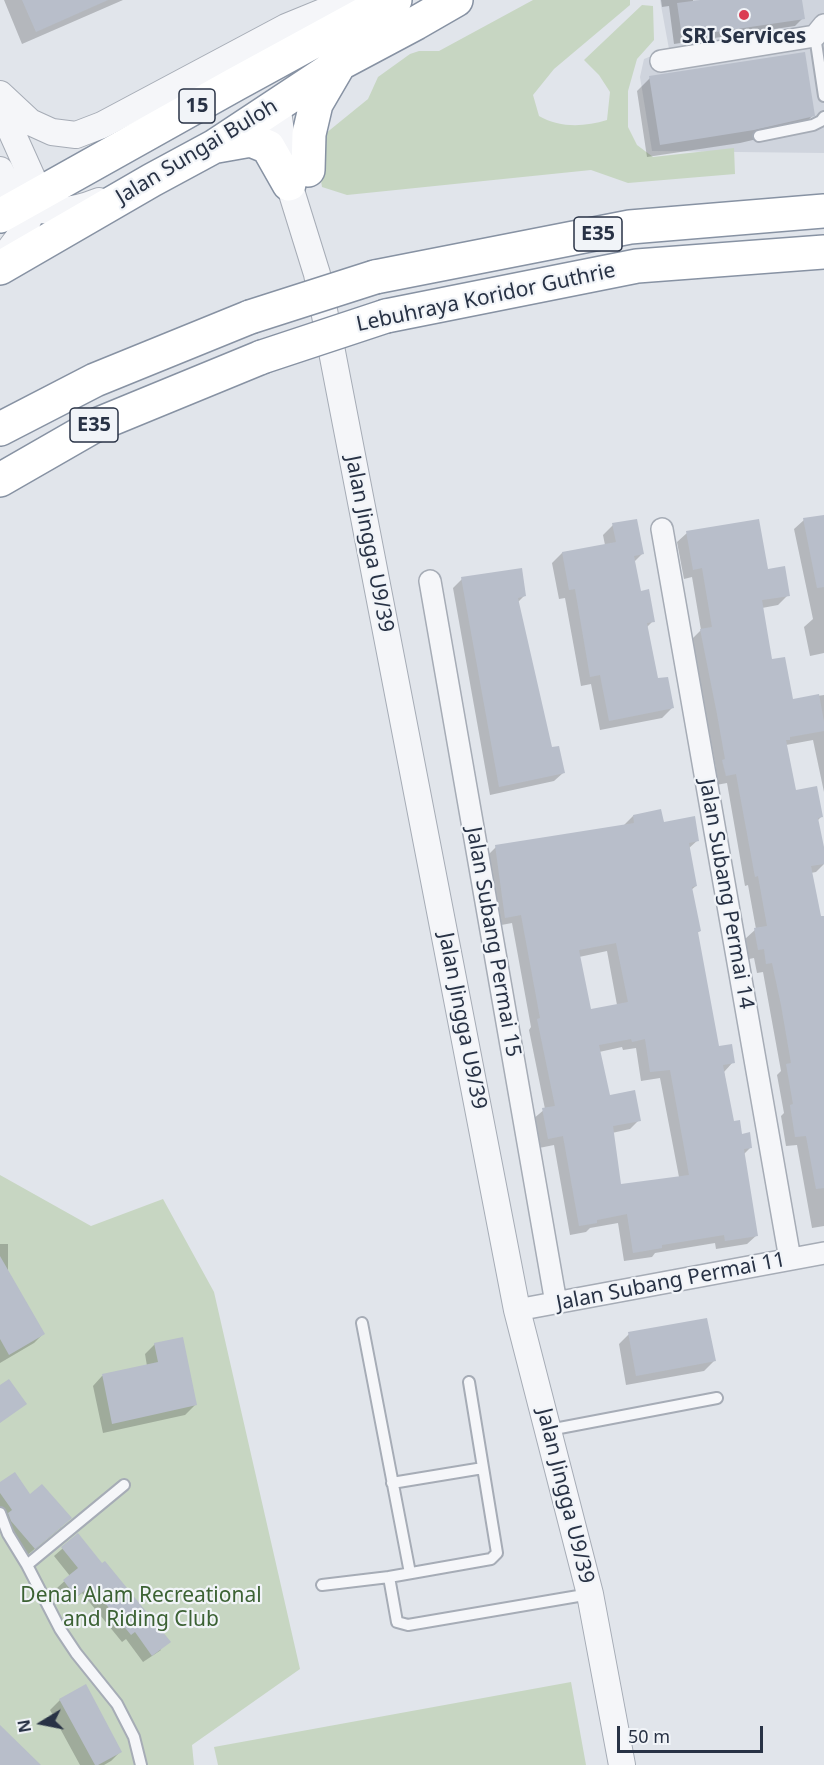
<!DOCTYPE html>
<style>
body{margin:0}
#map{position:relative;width:824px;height:1765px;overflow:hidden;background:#e1e5eb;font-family:"Noto Sans",sans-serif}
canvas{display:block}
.north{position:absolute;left:12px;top:1693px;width:60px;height:60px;-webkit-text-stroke:4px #f1f4f8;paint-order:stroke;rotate:260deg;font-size:16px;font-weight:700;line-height:24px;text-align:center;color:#283245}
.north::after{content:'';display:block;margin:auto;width:21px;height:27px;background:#283245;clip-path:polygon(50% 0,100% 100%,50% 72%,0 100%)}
.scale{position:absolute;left:617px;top:1726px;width:146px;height:27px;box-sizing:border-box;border:3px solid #283245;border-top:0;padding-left:8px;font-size:18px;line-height:21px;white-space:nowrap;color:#283245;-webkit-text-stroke:4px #f1f4f8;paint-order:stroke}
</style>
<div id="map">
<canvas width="824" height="1765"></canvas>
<div class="north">N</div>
<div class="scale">50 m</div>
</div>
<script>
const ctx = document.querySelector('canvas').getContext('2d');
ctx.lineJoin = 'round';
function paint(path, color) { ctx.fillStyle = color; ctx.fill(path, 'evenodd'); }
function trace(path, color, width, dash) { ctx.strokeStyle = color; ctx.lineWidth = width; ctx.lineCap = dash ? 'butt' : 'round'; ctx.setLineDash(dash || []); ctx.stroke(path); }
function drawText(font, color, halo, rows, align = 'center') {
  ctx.font = font + ' "Noto Sans",sans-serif'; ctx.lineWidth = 4.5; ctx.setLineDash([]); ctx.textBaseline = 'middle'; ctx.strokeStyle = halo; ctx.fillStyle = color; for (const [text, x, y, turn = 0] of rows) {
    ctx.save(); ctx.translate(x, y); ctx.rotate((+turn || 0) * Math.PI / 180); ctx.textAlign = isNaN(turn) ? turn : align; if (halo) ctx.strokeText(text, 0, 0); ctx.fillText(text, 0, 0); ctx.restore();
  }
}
paint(new Path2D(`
 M660,0h164v153l-172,-2 -12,-74 4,-18 25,-10z`), '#cfd4dd');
paint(new Path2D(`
 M533,0h97v5l-76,64 -21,26 6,21c21,12 45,11 68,4l3,-28 -11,-17 -15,-15 58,-55 11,1 1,34 -17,19 -9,32v36l9,18 16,12 81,-9 1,26 -107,9 -37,-13 -244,25 -25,-8 -5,-30 3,-19 48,-39 10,-22 32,-23 9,-3h20z
 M0,1175l91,51 72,-27 51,93 86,377 -108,76 2,20h-194z
 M571,1682l15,83h-368l-4,-18z`), '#c7d6c2');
paint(new Path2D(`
 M4,0h119l-101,44z
 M661,0h32v3l20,-3h88l2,18 -8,8 -121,18 -5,-38 -7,1z
 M650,78l163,37 -13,14 -60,14 -93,14 -10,-66z
 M824,516v137l-14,3 -6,-29 9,-8 -19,-90 10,-9z
 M613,525l29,29 -8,8 5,30 14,29 -6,6 10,53 15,28 -10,10 -62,12 -9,-46 -10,2 -16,-88 -6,1 -7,-36 10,-10 43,-8 -2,-10z
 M687,533l80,38 21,24 -10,10 -16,3 9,53 21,39 32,-5v97l-11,-52 -27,5 9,47 27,24 -5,5 7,34v9l-8,8 -5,1 8,45 5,-1v309l-12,2 -15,-83 -11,1 -5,-30 3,-3 -7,-38 4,-4 -18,-99 -6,1 -3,-15 -5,1 -4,-20 11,-10 -8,-44 -3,1 -18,-103 -11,2 -3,-14 3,-2 -25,-129 10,-10 -9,-53 -8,2 -7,-37z
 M462,579l62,17 -6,6 32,147 13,24 -9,8 -64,14 -37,-207z
 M633,816l29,7 36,17 -10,9 8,37 -5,4 9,41 -3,2 21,114 15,15 -9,10 9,51 18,24 -7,7 13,81 -10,9 -31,5 -1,-6 -60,10 -3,4 -28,4 -6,-38 -28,5 -4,4 -16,3 -16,-90 -15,3 -6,-29 12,-10 -16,-79 2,-3 -19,-104 -16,3 -9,-70 9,-9 127,-21zM607,951l10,54 -28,6 -10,-54zM622,1047l1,3 13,-2 5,33 19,-3 19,99 -59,9 -8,-53 18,-4 9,-9 -31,-24 -9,-44z
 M0,1244h8v28l35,62 -9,9 -34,20z
 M629,1334l85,27 -10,10 -78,14 -7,-41z
 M155,1344l40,61 -10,10 -82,18 -10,-47 9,-10 45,-10 -2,-12z
 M0,1484l30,12 31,31 -36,30 -25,-42z
 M78,1535l83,115 -18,12 -17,-23 -4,3 -40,-49 -15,11 -11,-15 14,-13 -16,-20z
 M60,1700l61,51 -10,10 -7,4h-24l-30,-55z`), '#0003');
paint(new Path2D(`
 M22,0h86l-72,32z
 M700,0h102l3,19 -123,18 -5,-34z
 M805,52l10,64 -61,14 -94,15 -11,-69z
 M824,515v72l-7,1 -14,-70z
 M637,519l7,35 -10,2 7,35 8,-2 6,33 -8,1 11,55 10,-1 6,31 -65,13 -9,-46 -10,2 -15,-88 -6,1 -7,-38 54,-10 -4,-19z
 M759,519l9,50 17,-3 5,30 -28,4 10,59 13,-2 8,42 26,-5 5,28v9l-34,6v3h-4l10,50 21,-4 6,31 -5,1 6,29v17l-13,2 10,50h3v272l-8,1 -10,-53 -11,1 -5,-32 3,-1 -7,-40 5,-1 -10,-58 -9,-42 -6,1 -2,-15 -6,1 -4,-22 13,-2 -9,-50 -3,1 -19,-103 -10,2 -4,-16 3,-1 -8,-45 -17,-85 12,-2 -10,-59 -9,2 -7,-39z
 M522,568l4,28 -8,2 34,149 7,-1 6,27 -66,14 -38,-210z
 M661,809l3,13 31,-6 4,25 -10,2 8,43 -5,1 9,44 -3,1 21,114 13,-2 3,19 -12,2 11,56 6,-1 2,14 8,-2 2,16 -8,1 14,87 -33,5 -1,-6 -62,10v3l-29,5 -6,-39 -30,6v3l-18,3 -16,-90 -15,3 -6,-31 13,-2 -18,-87 3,-1 -19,-103 -16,3 -10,-73 139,-22 -1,-8zM616,943l12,59 -37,7 -12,-59zM631,1039l1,3 13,-3 5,33 20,-2 19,105 -68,9 -8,-58 28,-5 -6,-31 -25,5 -11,-50z
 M0,1256l45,78 -36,21 -9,-16z
 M707,1318l9,43 -80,15 -8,-44z
 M183,1337l14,68 -85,19 -10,-50 56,-12 -4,-19z
 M9,1379l18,25 -27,19v-38z
 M15,1472l15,22 12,-10 30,34 -37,31 -24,-28 -3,-8 4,-3 -12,-17v-11z
 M78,1533l24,30 3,-2 66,81 -19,14 -17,-24 -4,3 -40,-49 -15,11 -13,-17 15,-12 -17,-21z
 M86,1684l36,68 -24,13h-3l-36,-66z
 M0,1725l41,40h-41z`), '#b8beca');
const service = new Path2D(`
 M815,36l9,60
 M759,136l54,-11 8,-4 3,-4
 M362,1323l48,250
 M549,1430l168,-32
 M392,1483l91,-15
 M0,1513l8,21 19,31 33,64 16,24 41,51 17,33 7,28
 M27,1565l97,-80
 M389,1577l8,45 11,3 182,-31
 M322,1585l67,-8 102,-18 6,-6 -28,-171`);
const minor = new Path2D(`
 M661,61l154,-25 9,-11
 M662,529l128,730
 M430,581l126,722
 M517,1310l307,-57`);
const tertiary = new Path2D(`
 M0,94l30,28 22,10 24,3 26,-10 184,-98 44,-18 30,-9
 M277,105l12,79 28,90 200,1036 73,284 32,171
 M0,106l39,87c-9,26 -19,47 -39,67
 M0,170l17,35c31,9 52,8 82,-4`);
const trunk = new Path2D(`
 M217,146l34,-6 17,7 21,37
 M308,170l1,-36 7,-30 21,-36
 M0,216l234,-131 130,-71 31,-14
 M0,268l152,-88 63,-34 124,-82 77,-41 40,-23`);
const motorway = new Path2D(`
 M375,277l255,-50 194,-16
 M386,316l251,-50 187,-14
 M0,429l95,-49 155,-63
 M0,480l94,-54 168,-69`);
trace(service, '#a6acb6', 14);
trace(minor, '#a6acb6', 24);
trace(tertiary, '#a6acb6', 28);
trace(trunk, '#8792a3', 36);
trace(motorway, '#8792a3', 36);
trace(service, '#f5f6f9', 10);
trace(minor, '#f5f6f9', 21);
trace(tertiary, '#f5f6f9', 26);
trace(trunk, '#fff', 33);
trace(motorway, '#fff', 33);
const motorwayBridge = new Path2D(`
 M250,317l125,-40
 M262,357l124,-41`);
trace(motorwayBridge, '#8792a3', 36, []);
trace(motorwayBridge, '#fff', 33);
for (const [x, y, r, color] of [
 [744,15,6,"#db3c53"]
]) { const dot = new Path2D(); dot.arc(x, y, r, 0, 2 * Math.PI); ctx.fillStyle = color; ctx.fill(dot); trace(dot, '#f1f4f8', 2); }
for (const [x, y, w] of [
 [197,106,36],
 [598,234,48],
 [94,425,48]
]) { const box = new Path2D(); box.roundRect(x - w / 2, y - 17, w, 34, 4.5); ctx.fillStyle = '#f1f4f8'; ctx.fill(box); trace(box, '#283245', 1.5); }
drawText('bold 20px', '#283245', null, [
 ["15",197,106],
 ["E35",598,234],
 ["E35",94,425]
]);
drawText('bold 21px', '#283245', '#f1f4f8', [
 ["SRI Services",744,37]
]);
drawText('21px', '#283245', '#f1f4f8', [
 ["Jalan Sungai Buloh",197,152,-31],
 ["Lebuhraya Koridor Guthrie",486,298,-12],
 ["Jalan Jingga U9/39",369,544,79],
 ["Jalan Subang Permai 14",726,894,80],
 ["Jalan Subang Permai 15",493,942,80],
 ["Jalan Jingga U9/39",462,1021,79],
 ["Jalan Subang Permai 11",671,1282,-11],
 ["Jalan Jingga U9/39",565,1496,76]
]);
drawText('21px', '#3c6234', '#f1f4f8', [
 ["Denai Alam Recreational",141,1596],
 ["and Riding Club",141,1620]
]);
</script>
